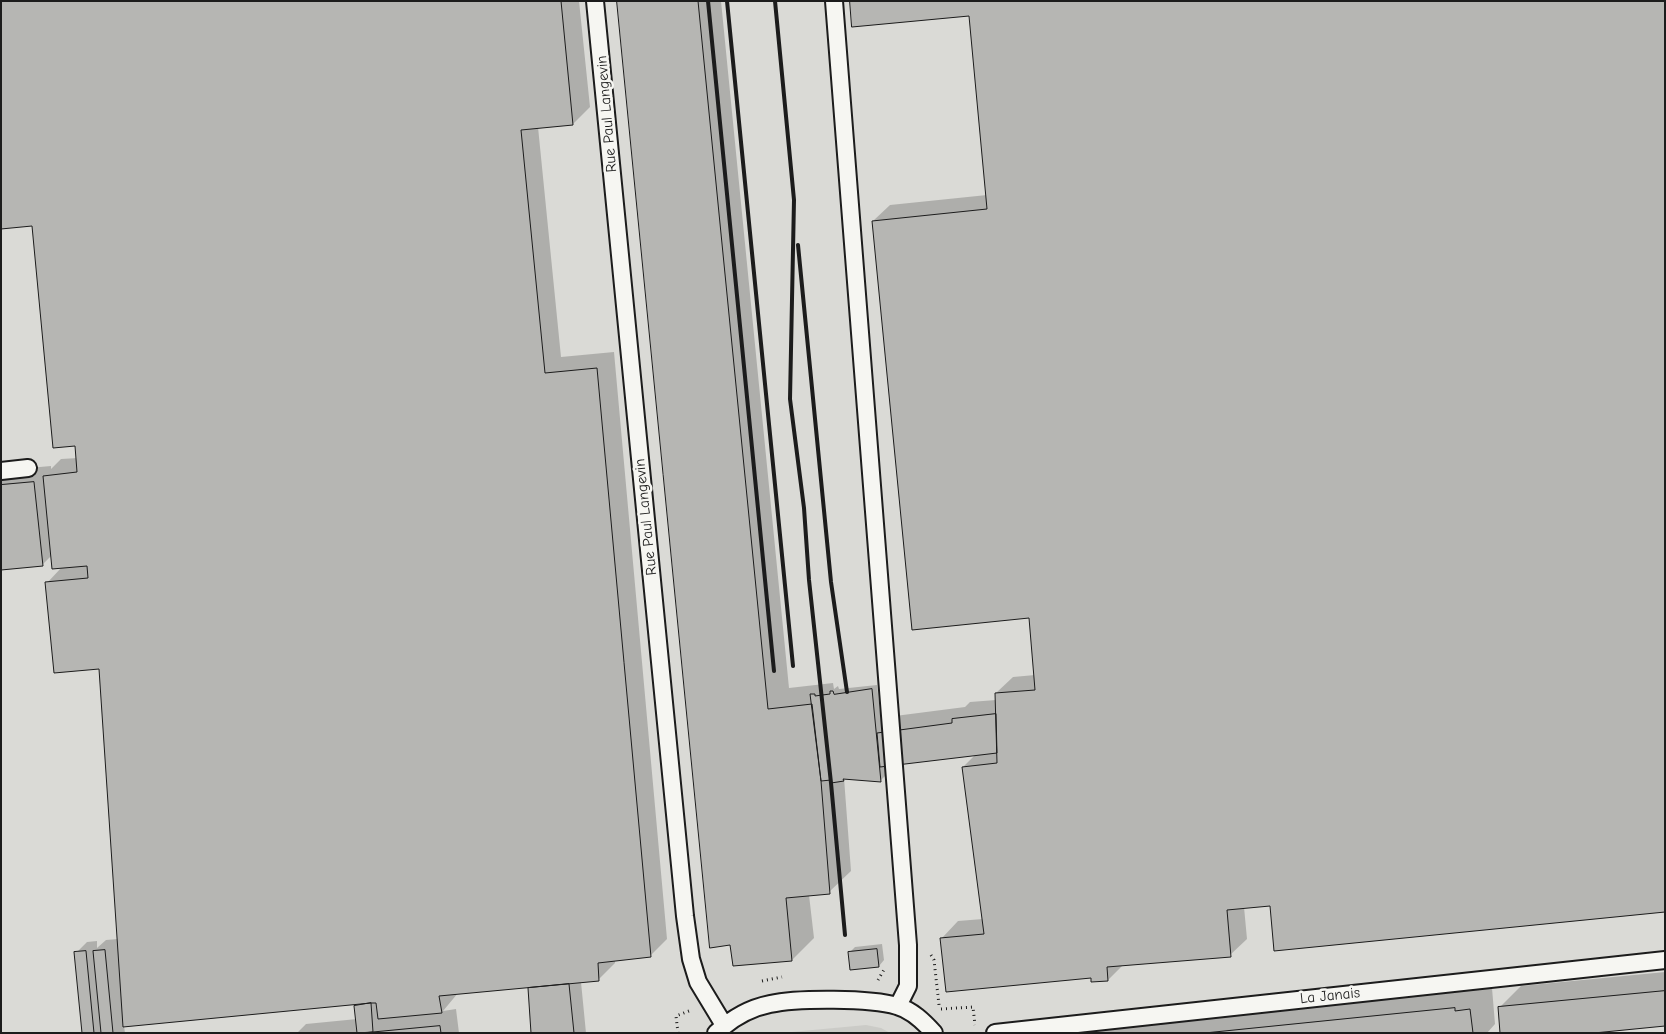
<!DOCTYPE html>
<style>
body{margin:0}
#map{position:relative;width:1666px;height:1034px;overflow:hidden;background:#e9e9e5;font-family:"Comic Neue",sans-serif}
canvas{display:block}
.frame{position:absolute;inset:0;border:2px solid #1c1c1c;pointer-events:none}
</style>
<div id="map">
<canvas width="1666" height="1034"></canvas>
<div class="frame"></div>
</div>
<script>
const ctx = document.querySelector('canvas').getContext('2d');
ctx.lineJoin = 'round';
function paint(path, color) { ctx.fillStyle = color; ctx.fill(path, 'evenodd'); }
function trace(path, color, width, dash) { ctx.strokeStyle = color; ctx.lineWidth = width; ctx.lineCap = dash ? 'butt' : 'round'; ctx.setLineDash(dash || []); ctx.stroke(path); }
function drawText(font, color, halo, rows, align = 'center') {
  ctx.font = font + ' "Comic Neue",sans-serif'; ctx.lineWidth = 5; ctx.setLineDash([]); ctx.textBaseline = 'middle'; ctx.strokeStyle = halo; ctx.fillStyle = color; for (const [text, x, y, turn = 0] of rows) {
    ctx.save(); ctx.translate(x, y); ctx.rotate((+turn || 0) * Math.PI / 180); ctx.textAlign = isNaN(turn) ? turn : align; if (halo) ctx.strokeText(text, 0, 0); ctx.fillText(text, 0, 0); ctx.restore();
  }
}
paint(new Path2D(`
 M1,1h1664v1032h-1664z`), '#dadad6');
paint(new Path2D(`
 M866,1025l15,3 9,5h-109z`), '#cbcbc7');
paint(new Path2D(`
 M1,1h578l11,106 -17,17 -35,3 23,230 53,-5 53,587 -16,16 -36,5v3l-17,17 -17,2 5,51h-54l-3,-46 -71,6 -15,18 13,-2 3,24h-162l9,-9 51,-5 -1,-13 2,-3 -234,23 1,7h-42l-7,-80 11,-11 10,-1v7l9,-8 12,-1 -18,-271 -53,-85 15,-16 -10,-12 -10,10 -41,4v-93l5,-6 45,-4v3l10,-10 17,-1 -45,-233z
 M618,1h103l68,687 44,-5 1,6 4,-3 1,3 38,-4 5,45 13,-14 70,-9 5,-5 26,-2v-7l17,-16 22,-2 -5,-59 -157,-395 17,-16 97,-10 -17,-181 -119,-13h814l-394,903 -27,3 3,32 -17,16 -107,10 -15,15 -166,-42 16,-17 25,-2 -20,-152 13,-13 -91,11 1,10 -5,5 -37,-2 7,93 -22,21 -20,3 5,43 -22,22z
 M882,944l2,16 -5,6 -28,2 -1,-16 5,-5z
 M1665,972v52l-166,-16 22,-22z
 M1476,987v3l16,-2 3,36 -8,9h-456z`), '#0003');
const building = new Path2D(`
 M1,1h560l12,124 -52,5 24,243 52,-5 54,589 -53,6 1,18 -160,15 3,17 -64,6 -2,-16h-5l-248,24 -24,-358 -45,4 -9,-91 43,-4 -1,-12 -35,3 -9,-93 34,-4 -2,-26 -22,2 -21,-222 -31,3z
 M617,1h81l70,708 44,-5 9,77 9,113 -44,4 6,63 -59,5 -3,-21 -20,3z
 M850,1h815v911l-391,39 -4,-45 -43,4 4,47 -124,10 1,14 -17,1v-4l-145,14 -6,-54 44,-4 -22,-167 35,-4 -2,-70 40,-3 -6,-72 -117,12 -40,-409 115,-12 -18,-193 -117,11z
 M34,482l9,84 -42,4v-85z
 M872,689l9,93 -38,-3 1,2 -13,2v-3l-10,1 -11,-87h5v2l15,-2v-3h3l1,3z
 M996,714l1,39 -117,14 -3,-34 75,-10v-4z
 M877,949l2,18 -29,3 -2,-18z
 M105,950l8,83h-12l-8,-82z
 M86,951l8,82h-12l-8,-81z
 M569,984l5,49h-43l-3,-45z
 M1665,991v35l-71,7h-94l-2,-26z
 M371,1003l2,29 -16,1 -3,-27z
 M1455,1008v3l15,-2 3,24h-268z
 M440,1026l1,7h-78l10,-1z`);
paint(building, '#b6b6b3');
trace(building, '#1c1c1c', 1);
const service = new Path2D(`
 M595,1l90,915 6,43 7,23 26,43
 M834,1l74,944v41l-10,20
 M1,471l27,-3
 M716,1033c15,-14 34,-25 54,-29 27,-6 101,-6 127,2 15,4 27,16 37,27
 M995,1033l670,-73`);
trace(service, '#1c1c1c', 20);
trace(new Path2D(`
 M931,955l3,5 5,45
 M878,980l7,-12
 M762,981l20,-4
 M941,1009l32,-2 2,18
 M678,1033l-2,-17 13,-5`), '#1c1c1c', 3, [1, 4]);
trace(service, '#f6f6f2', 16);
trace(new Path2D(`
 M708,1l66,670
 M727,1l66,665
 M775,1l19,199 -4,199 14,109 5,72 22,203 14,152
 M798,245l33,337 16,110`), '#1c1c1c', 4);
drawText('15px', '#1c1c1c', '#f6f6f2', [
 ["Rue Paul Langevin",607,114,-95],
 ["Rue Paul Langevin",646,517,-96],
 ["La Janais",1330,996,-6]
]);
</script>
